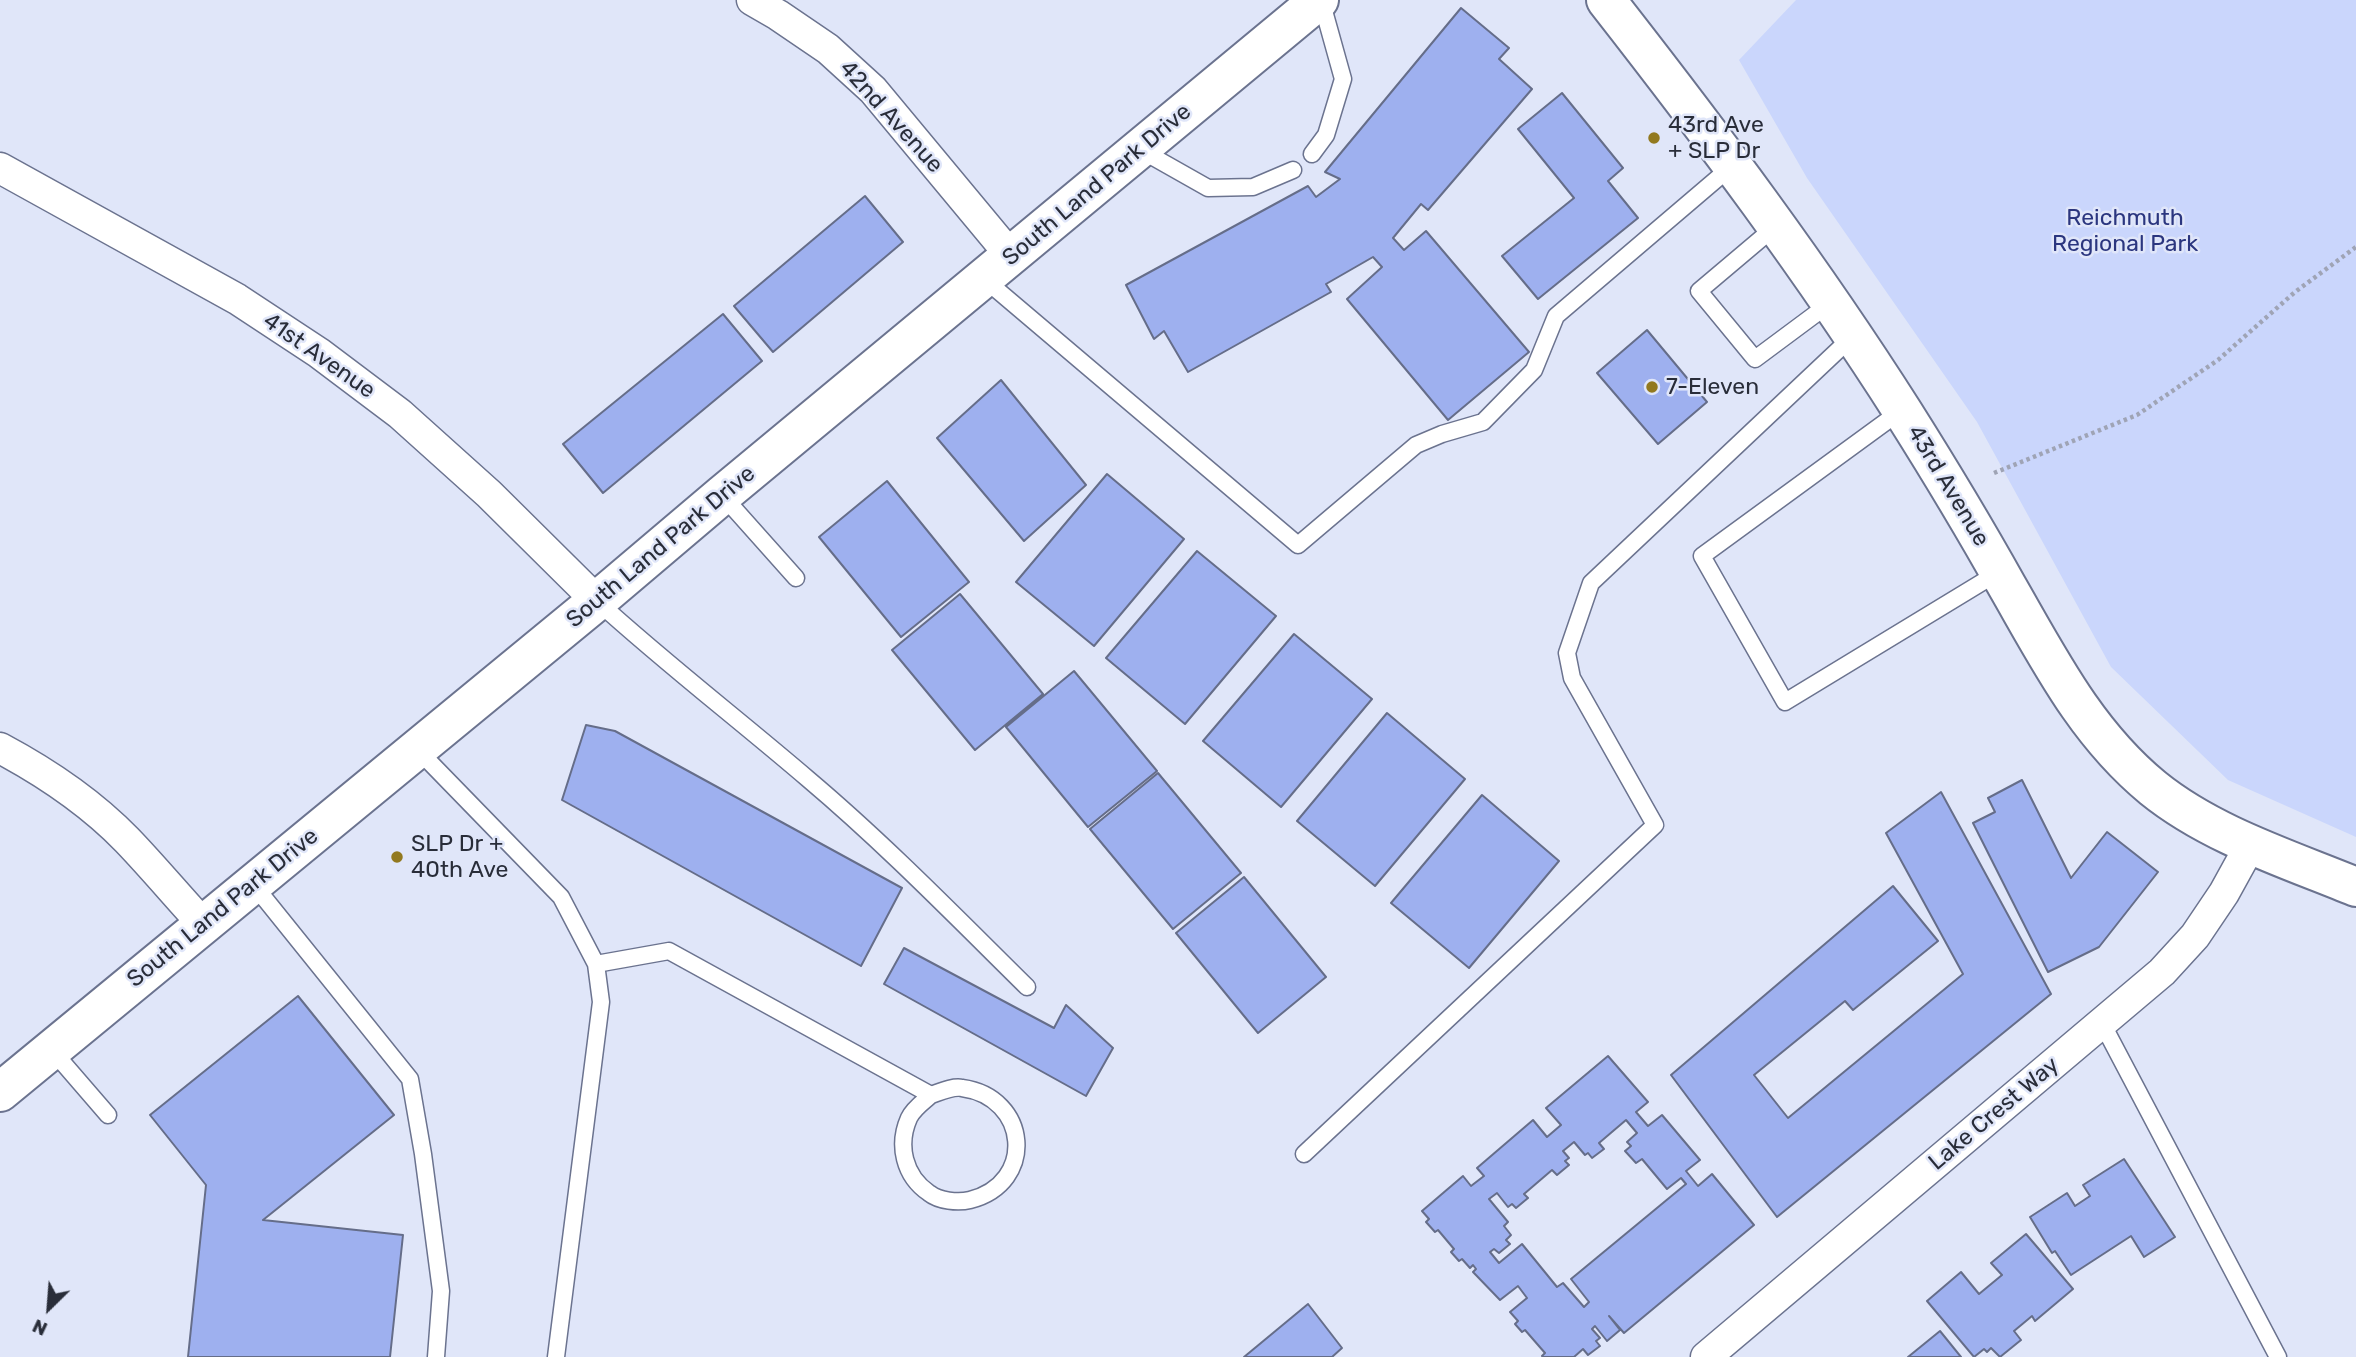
<!DOCTYPE html>
<style>
body{margin:0}
#map{position:relative;width:2356px;height:1357px;overflow:hidden;background:#e0e6f9;font-family:Rubik,sans-serif}
canvas{display:block}
.north{position:absolute;left:14px;top:1273px;width:70px;height:70px;-webkit-text-stroke:5px #e0e6f9;paint-order:stroke;rotate:205deg;font-size:19px;font-weight:700;line-height:28px;text-align:center;color:#292d39}
.north::after{content:'';display:block;margin:auto;width:24px;height:32px;background:#292d39;clip-path:polygon(50% 0,100% 100%,50% 72%,0 100%)}
</style>
<div id="map">
<canvas width="2356" height="1357"></canvas>
<div class="north">N</div>
</div>
<script>
const ctx = document.querySelector('canvas').getContext('2d');
ctx.lineJoin = 'round';
function paint(path, color) { ctx.fillStyle = color; ctx.fill(path, 'evenodd'); }
function trace(path, color, width, dash) { ctx.strokeStyle = color; ctx.lineWidth = width; ctx.lineCap = dash ? 'butt' : 'round'; ctx.setLineDash(dash || []); ctx.stroke(path); }
function drawText(font, color, halo, rows, align = 'center') {
  ctx.font = font + ' Rubik,sans-serif'; ctx.lineWidth = 5; ctx.setLineDash([]); ctx.textBaseline = 'middle'; ctx.strokeStyle = halo; ctx.fillStyle = color; for (const [text, x, y, turn = 0] of rows) {
    ctx.save(); ctx.translate(x, y); ctx.rotate((+turn || 0) * Math.PI / 180); ctx.textAlign = isNaN(turn) ? turn : align; if (halo) ctx.strokeText(text, 0, 0); ctx.fillText(text, 0, 0); ctx.restore();
  }
}
paint(new Path2D(`
 M1796,0h560v837l-128,-57 -117,-113 -134,-245 -170,-244 -68,-118z`), '#cad6fc');
const building = new Path2D(`
 M1461,8l48,40 -10,11 33,30 -104,121 -7,-6 -28,34 11,12 22,-19 103,121 -81,68 -101,-121 35,-32 -9,-10 -47,27 5,8 -143,80 -24,-41 -10,8 -28,-54 182,-99 8,11 24,-18 -15,-7z
 M1562,93l61,75 -15,13 30,37 -100,81 -36,-43 72,-58 -56,-69z
 M865,196l38,46 -130,110 -39,-46z
 M723,314l39,47 -159,132 -40,-49z
 M1647,330l60,72 -49,42 -61,-71z
 M1001,380l85,105 -62,56 -87,-103z
 M1107,474l77,65 -90,107 -78,-64z
 M887,481l82,101 -68,55 -82,-100z
 M1197,551l79,65 -91,108 -79,-66z
 M960,594l83,100 -68,56 -83,-100z
 M1294,634l78,65 -91,108 -78,-66z
 M1074,671l83,100 -69,56 -82,-100z
 M1387,713l78,66 -90,107 -78,-65z
 M586,725l29,6 287,157 -41,78 -299,-166z
 M1158,773l83,100 -68,56 -83,-100z
 M2022,780l49,98 36,-46 51,40 -59,75 -51,25 -75,-149 22,-11 -7,-14z
 M1941,792l110,202 -274,223 -106,-142 222,-189 45,55 -85,69 -8,-9 -91,74 34,43 175,-144 -77,-141z
 M1482,795l77,66 -90,107 -78,-65z
 M1244,877l82,100 -68,56 -82,-100z
 M904,948l150,80 12,-23 47,43 -27,48 -202,-112z
 M298,996l96,119 -131,105 140,15 -13,122h-202l18,-172 -56,-70z
 M1608,1056l40,46 -12,10 12,14 14,-11 38,45 -14,11 12,15 14,-12 42,51 -130,108 -15,-17 11,14 -13,11 -12,-15 -3,3 8,9 -4,3 4,5 -12,9 -5,-6 -9,8h-31l-1,-1 3,-3 -20,-23 -3,2 -7,-8 3,-3 -8,-9 17,-14 -9,-12 -18,14 -27,-28 3,-3 -3,-4 -3,3 -8,-9 -3,2 -8,-9 3,-3 -16,-19 -3,2 -9,-10 3,-3 -7,-8 41,-35 8,10 13,-10 -7,-8 56,-48 14,17 14,-12 -15,-17zM1626,1120l11,13 -10,9 4,4 -6,5 11,12 6,-4 25,30 14,-11 5,6 -115,95 18,23 -5,5 -21,-24 -6,4 -35,-43 -23,19 -9,-11 4,-3 5,4 11,-9 -4,-4 5,-5 -7,-9 4,-4 -19,-23 8,-6 11,14 4,-3 4,4 12,-10 -4,-4 28,-24 5,5 12,-10 -4,-4 4,-3 -6,-7 11,-9 11,13 3,-2 4,5 12,-9 -5,-6z
 M2124,1159l51,78 -31,20 -13,-21 -60,39 -16,-24 -3,2 -22,-36 37,-24 8,13 15,-10 -7,-11z
 M2026,1234l47,55 -38,32 -3,-5 -18,15 7,9 -21,17 -9,-9 -4,4 -3,-3 -10,8 -47,-56 34,-29 18,22 23,-19 -11,-12z
 M1308,1304l34,44 -10,9h-88z
 M1940,1331l21,26h-53z`);
paint(building, '#9eb0ef');
trace(building, '#656d89', 2);
const service = new Path2D(`
 M1139,149l69,39 45,-1 40,-17
 M1312,154l14,-19 17,-56 -22,-79
 M1776,226l-77,65 56,68 74,-55
 M983,278l315,267 118,-100 26,-11 41,-12 51,-52 22,-54 176,-150
 M1902,410l-200,146 83,146 214,-130
 M722,495l74,83
 M597,601c68,62 141,118 211,178 77,65 147,137 219,208
 M416,748l145,149 35,67 5,38 -45,355
 M253,884l157,195 13,75 18,137 -5,66
 M596,964l73,-13 262,144c9,-3 22,-9 31,-7 67,9 75,95 8,112 -12,3 -31,1 -41,-7 -25,-17 -32,-48 -20,-75 4,-9 15,-17 22,-23
 M2102,1023l176,334
 M51,1049l57,66
 M1304,1154l351,-329 -83,-147 -5,-25 24,-70 261,-246`);
const minor = new Path2D(`
 M752,0l26,15 50,34 45,41 138,166
 M0,168l237,131 82,54 81,61 89,80 108,107
 M0,748c45,24 91,55 127,92 26,27 50,56 76,84
 M1706,1357l456,-385 33,-36 29,-43 27,-49`);
const tertiary = new Path2D(`
 M1606,0c104,133 206,269 297,412 36,57 71,115 104,174 42,73 79,147 146,202 58,47 135,71 203,99
 M0,1092l597,-491 125,-106 597,-495`);
trace(service, '#6b738f', 19);
trace(minor, '#6b738f', 33);
trace(tertiary, '#6b738f', 42);
trace(new Path2D(`
 M1994,473l143,-58 81,-55 77,-68 61,-45`), '#9fa4b5', 4.5, [3.5, 3.5]);
trace(service, '#fff', 16);
trace(minor, '#fff', 30);
trace(tertiary, '#fff', 38);
for (const [x, y, r, color] of [
 [1654,138,7,"#92791f"],
 [1652,387,7,"#92791f"],
 [397,857,7,"#92791f"]
]) { const dot = new Path2D(); dot.arc(x, y, r, 0, 2 * Math.PI); ctx.fillStyle = color; ctx.fill(dot); trace(dot, '#e0e6f9', 2.5); }
drawText('23px', '#292d39', '#e0e6f9', [
 ["42nd Avenue",891,117,48],
 ["South Land Park Drive",1097,185,-40],
 ["41st Avenue",319,356,35],
 ["43rd Avenue",1948,486,59],
 ["South Land Park Drive",661,547,-40],
 ["South Land Park Drive",223,908,-39],
 ["Lake Crest Way",1994,1114,-40]
]);
drawText('23px', '#292d39', '#e0e6f9', [
 ["43rd Ave",1668,125],
 ["+ SLP Dr",1668,151],
 ["7-Eleven",1666,387],
 ["SLP Dr +",411,844],
 ["40th Ave",411,870]
], 'left');
drawText('23px', '#2b367f', '#e0e6f9', [
 ["Reichmuth",2125,218],
 ["Regional Park",2125,244]
]);
</script>
